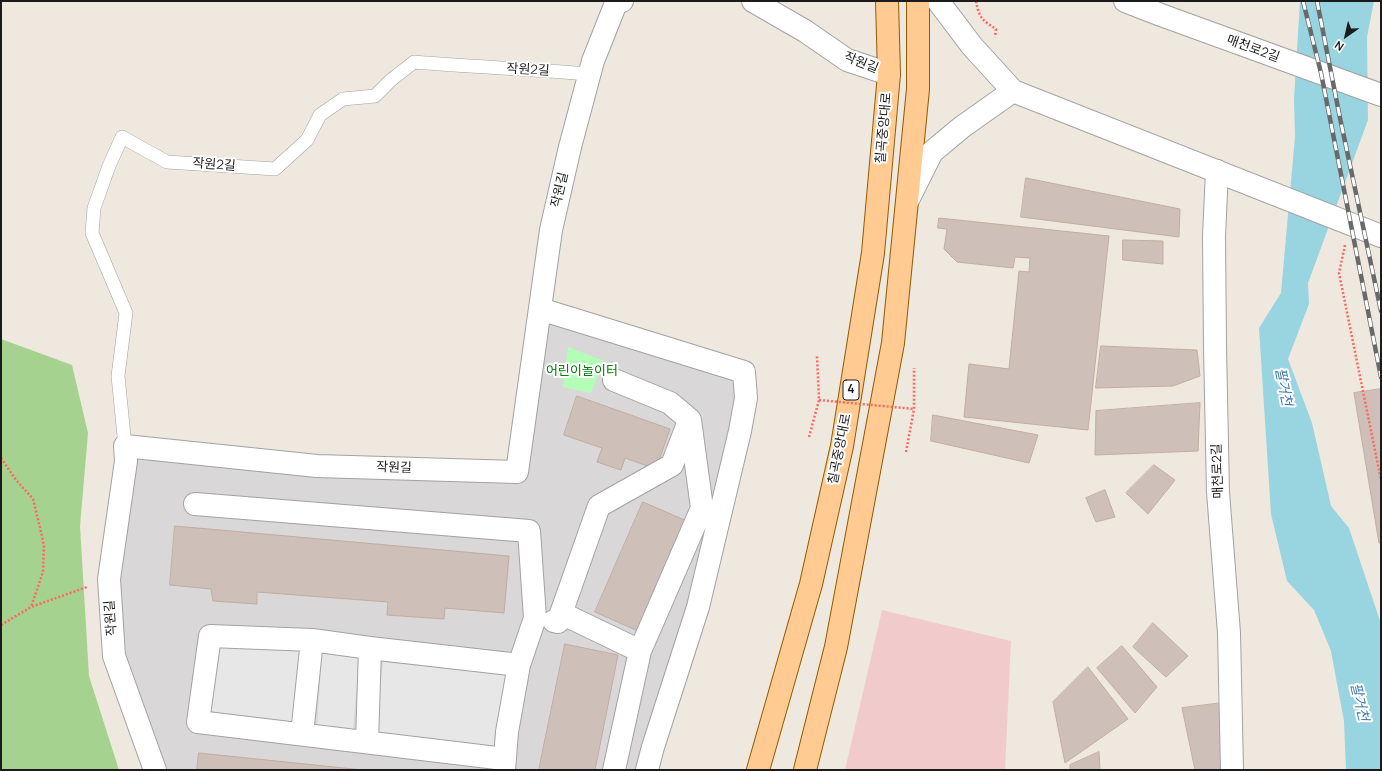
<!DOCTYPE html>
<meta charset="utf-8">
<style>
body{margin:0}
#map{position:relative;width:1382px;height:771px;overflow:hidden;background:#eee8de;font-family:Manrope,sans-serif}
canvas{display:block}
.frame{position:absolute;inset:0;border:2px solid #1b1b1b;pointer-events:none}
.north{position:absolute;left:1326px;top:16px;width:40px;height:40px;-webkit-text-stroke:3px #fff;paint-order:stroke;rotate:214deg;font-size:11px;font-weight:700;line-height:16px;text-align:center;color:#1b1b1b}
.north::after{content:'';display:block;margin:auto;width:14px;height:18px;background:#1b1b1b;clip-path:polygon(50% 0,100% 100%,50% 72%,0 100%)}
</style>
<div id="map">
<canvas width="1382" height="771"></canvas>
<div class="frame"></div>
<div class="north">N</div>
</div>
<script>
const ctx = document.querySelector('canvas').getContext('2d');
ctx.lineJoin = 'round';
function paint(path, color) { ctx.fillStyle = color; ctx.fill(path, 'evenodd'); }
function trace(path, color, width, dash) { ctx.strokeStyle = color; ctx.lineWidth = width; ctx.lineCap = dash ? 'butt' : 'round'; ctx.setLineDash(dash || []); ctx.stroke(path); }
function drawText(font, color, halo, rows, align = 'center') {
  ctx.font = font + ' Manrope,"Noto Sans KR",sans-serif'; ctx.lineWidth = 4; ctx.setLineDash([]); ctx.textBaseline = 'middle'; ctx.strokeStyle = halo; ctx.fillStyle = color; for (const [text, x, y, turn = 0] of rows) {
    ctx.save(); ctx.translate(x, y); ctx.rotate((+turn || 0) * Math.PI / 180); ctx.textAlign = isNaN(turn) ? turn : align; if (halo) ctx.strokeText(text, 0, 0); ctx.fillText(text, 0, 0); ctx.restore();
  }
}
paint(new Path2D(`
 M540,309l204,63 -87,398h-502l-41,-114 11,-210 392,26z`), '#d9d7d7');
paint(new Path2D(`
 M882,610l129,31 -6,129h-160z`), '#f1cbcb');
paint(new Path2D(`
 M1,339l71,26 16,68 -8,93 9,150 30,94h-118z`), '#a5d28f');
paint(new Path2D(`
 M568,347l36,14 -13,32 -28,-6z`), '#b4ffb7');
paint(new Path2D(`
 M214,641l87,8 -7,76 -87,-8z
 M322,653l37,3 -6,75 -36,-4z
 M383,662l123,13 -8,79 -123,-13z`), '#e7e7e7');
paint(new Path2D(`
 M1300,1h74l-7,36 1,83 -60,163 1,21 -21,55 24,64 19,83 18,22 31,93 1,7v142h-35l-2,-49 -13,-70 -17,-41 -27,-29 -16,-67 -12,-186 22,-35 14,-156 -1,-38z`), '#99d4e1');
const building = new Path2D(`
 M1026,178l154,31 -1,28 -158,-20z
 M939,218l170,18 -21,194 -124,-13 5,-53 40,5 10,-98 10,1 1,-14 -15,-1 -2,11 -56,-6 -13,-13 3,-20 -9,-1z
 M1123,240l40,1v23l-40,-4z
 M1101,346l96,4 3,26 -27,10 -77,2z
 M1381,389v154h-2l-25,-150z
 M577,396l93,33 -14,40 -31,-11 -4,12 -24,-8 5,-14 -38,-13z
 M1200,403l-2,48 -103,4 1,-44z
 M933,415l105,20 -9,28 -98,-22z
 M1154,465l21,15 -27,34 -22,-21z
 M1105,490l10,27 -19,5 -10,-24z
 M643,502l44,19 -49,110 -43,-19z
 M175,526l334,30 -5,57 -59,-5 -1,11 -57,-4 1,-13 -131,-10v12l-44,-3 -2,-12 -41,-4z
 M1153,623l35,33 -22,21 -33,-30z
 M565,644l53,11 -23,115h-56z
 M1122,646l35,41 -22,26 -38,-45z
 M1088,667l40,52 -63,44 -12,-61z
 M1222,703l1,67h-28l-13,-62z
 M1099,752l1,18h-30v-5z
 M199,753l164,17h-166z`);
paint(building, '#cec0b8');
trace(building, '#c1ada0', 1);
const service = new Path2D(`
 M125,446l-7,-70 8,-63 -34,-80 2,-25 15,-42 13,-29 45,25 108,7 32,-29 13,-25 23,-16 32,-3 16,-16 23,-18c59,5 117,7 175,12`);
const minor = new Path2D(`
 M753,1l52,30 42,29 42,14
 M1125,1l36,14 220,80
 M1217,171l-3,65 1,111 3,145 11,141 3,137
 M540,309l204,63 2,26 -6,33 -42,176 -45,140 -6,23
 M195,504l334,27 6,87 -16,47 -12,67 -3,38
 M561,613l79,38 62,-143 -12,-88 -20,-17 -56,-23
 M554,621l4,1 41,-116 73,-41 17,-44
 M312,640l58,8 -3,94
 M370,648l149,17
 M302,734l10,-94 -102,-4 -12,86 307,37
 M155,770l-41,-114 -5,-77 17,-118 -1,-15 192,20 200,6 34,-242 19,-83 23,-86 23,-58 6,-2
 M614,770l26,-119`);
const tertiary = new Path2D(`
 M938,1l34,45 41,45 368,145
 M908,200l24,-48 30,-25 51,-36`);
const primary = new Path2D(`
 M758,770l53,-186 31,-138 31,-193 16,-179 -2,-73
 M805,770l31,-123 57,-304 25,-254v-88`);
trace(service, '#a2a2a2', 14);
trace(minor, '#a2a2a2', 24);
trace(tertiary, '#a2a2a2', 24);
trace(primary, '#915b00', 24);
trace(new Path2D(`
 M976,1c3,17 6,19 20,28l-1,8
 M1345,245l-6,28 42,207
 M809,437l10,-37 -2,-44
 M906,452l8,-43v-41
 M1,458l15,22 17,19 8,33 3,14 -1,26 -12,35
 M1,625l30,-18 56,-20`), '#ff685e', 2.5, [2, 2]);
trace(service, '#fff', 13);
trace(minor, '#fff', 22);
trace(tertiary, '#fff', 22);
trace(primary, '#ffcb92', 22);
const rail = new Path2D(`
 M1303,1l18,72 60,304
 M1317,1l23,117 41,193`);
trace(rail, '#696969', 4.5);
trace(rail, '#fff', 3, [9]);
trace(new Path2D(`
 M819,400l95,9`), '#ff685e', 2.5, [2, 2]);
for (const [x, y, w] of [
 [851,390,16]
]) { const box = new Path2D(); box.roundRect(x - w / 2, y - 10, w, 20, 3); ctx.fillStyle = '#fff'; ctx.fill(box); trace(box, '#1b1b1b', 1); }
drawText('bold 12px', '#1b1b1b', null, [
 ["4",851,390]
]);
drawText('13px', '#1b1b1b', '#fff', [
 ["매천로2길",1253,49,20],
 ["작원길",861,63,22],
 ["작원2길",528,70,3],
 ["칠곡중앙대로",884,128,-85],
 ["작원2길",214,165,4],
 ["작원길",560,190,-77],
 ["칠곡중앙대로",840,449,-79],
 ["작원길",394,468,2],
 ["매천로2길",1218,471,-92],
 ["작원길",111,618,-94]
]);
drawText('13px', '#008105', '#fff', [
 ["어린이놀이터",582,371]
]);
drawText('italic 14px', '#3d79aa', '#fff', [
 ["팔거천",1283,387,79],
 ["팔거천",1359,702,77]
]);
</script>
